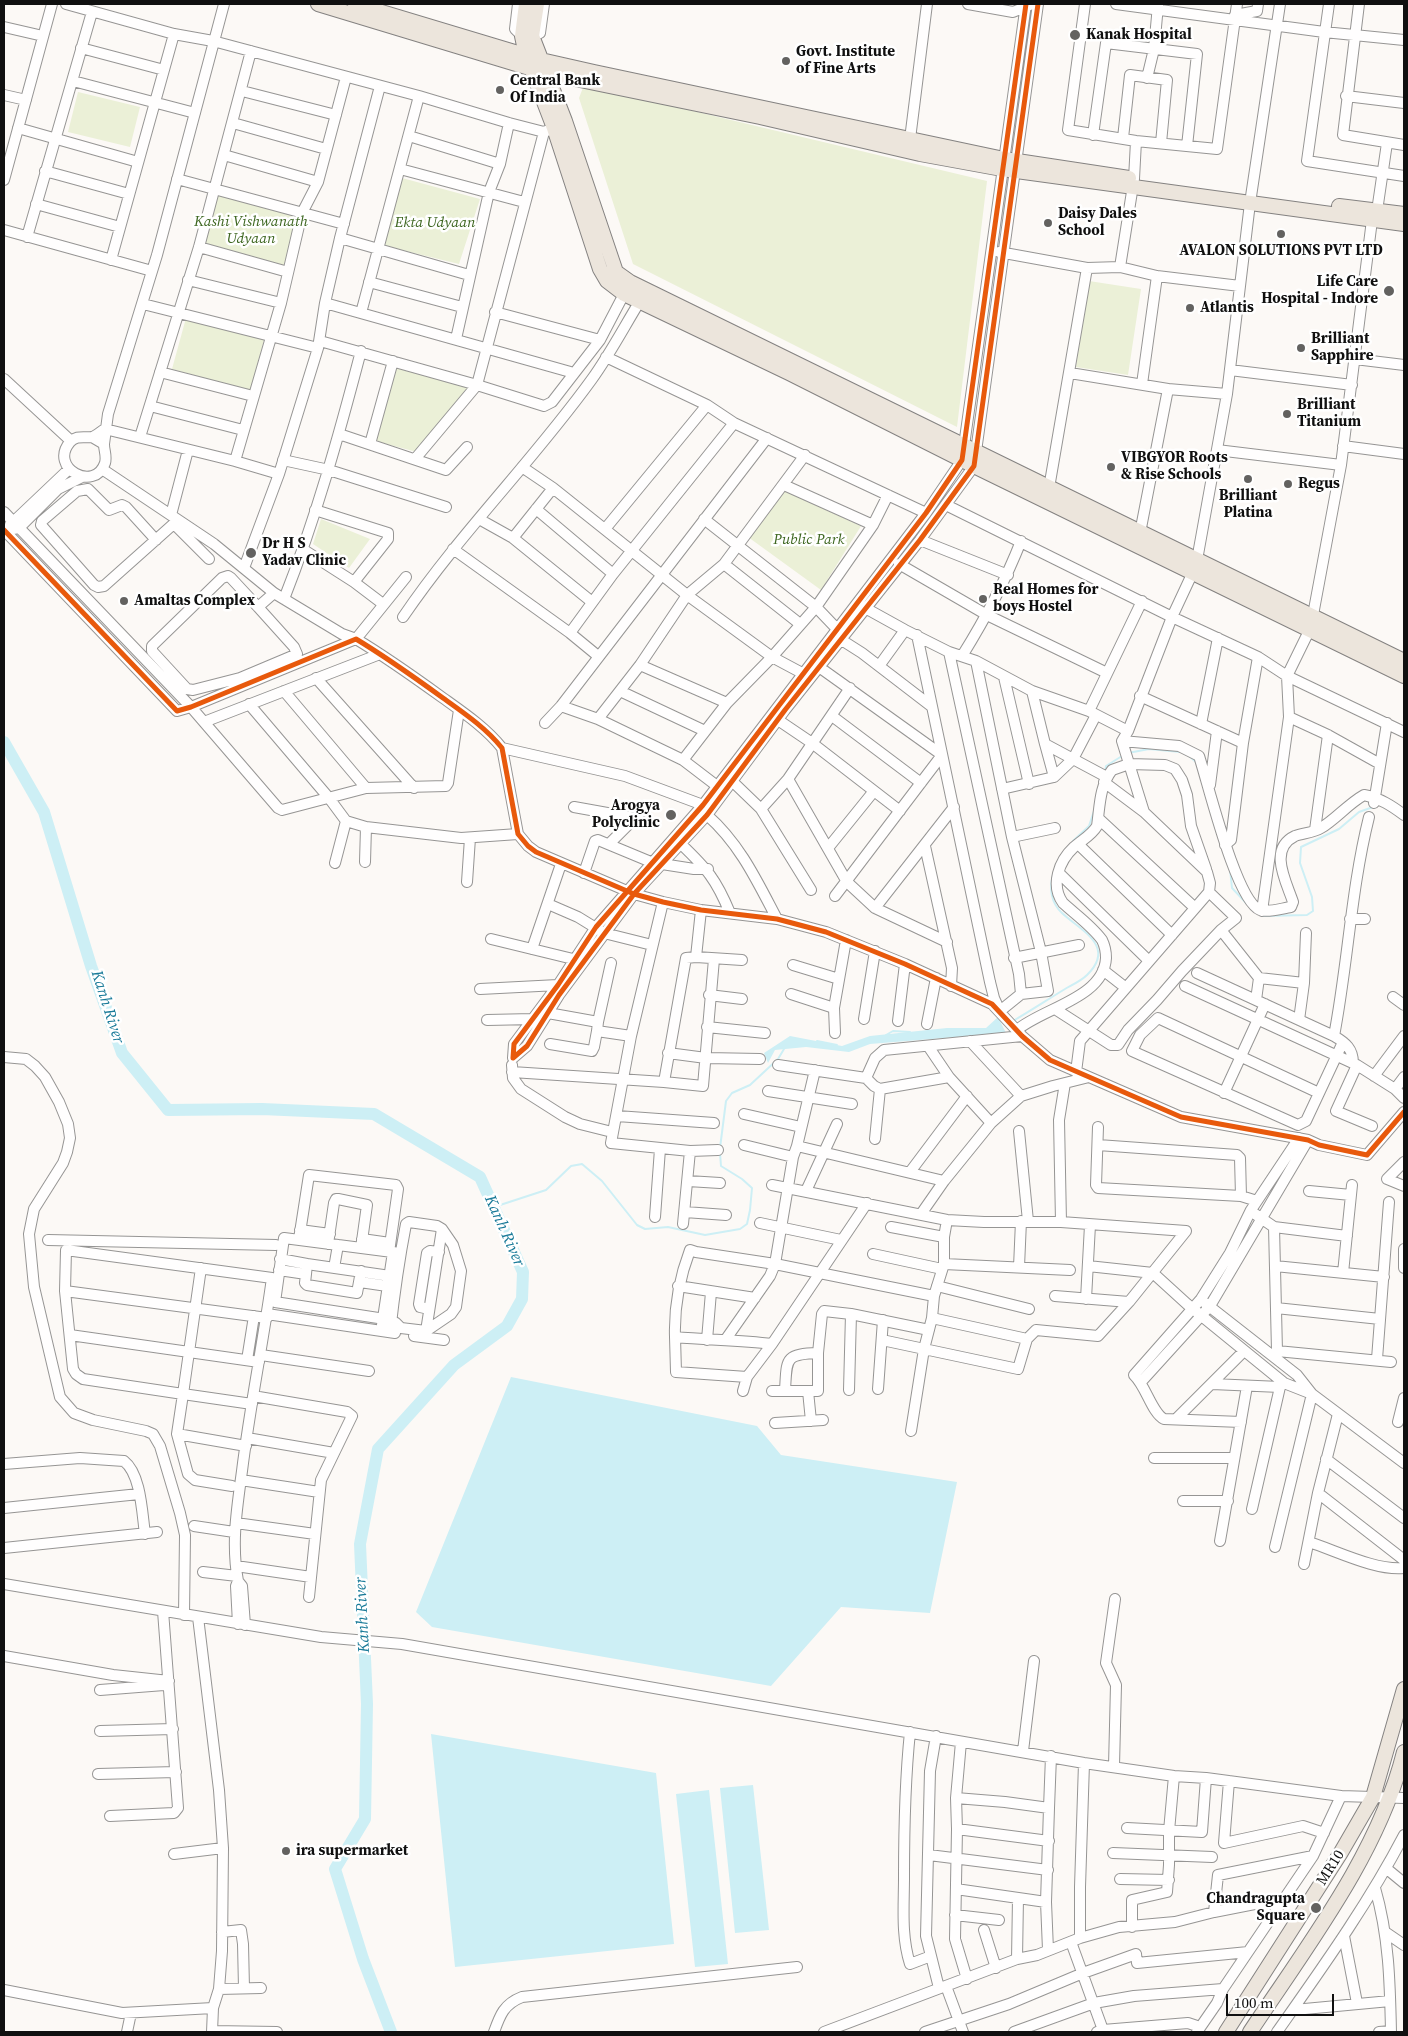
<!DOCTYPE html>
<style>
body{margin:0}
#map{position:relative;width:1408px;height:2036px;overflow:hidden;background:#fcf9f6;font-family:"Source Serif 4",serif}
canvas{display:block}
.frame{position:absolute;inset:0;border:5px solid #101010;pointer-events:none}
.scale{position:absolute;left:1226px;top:1994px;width:108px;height:22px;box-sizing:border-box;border:2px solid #101010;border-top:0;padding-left:6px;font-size:15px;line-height:18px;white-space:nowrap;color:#101010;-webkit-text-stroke:4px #fff;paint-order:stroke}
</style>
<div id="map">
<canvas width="1408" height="2036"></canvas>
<div class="frame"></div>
<div class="scale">100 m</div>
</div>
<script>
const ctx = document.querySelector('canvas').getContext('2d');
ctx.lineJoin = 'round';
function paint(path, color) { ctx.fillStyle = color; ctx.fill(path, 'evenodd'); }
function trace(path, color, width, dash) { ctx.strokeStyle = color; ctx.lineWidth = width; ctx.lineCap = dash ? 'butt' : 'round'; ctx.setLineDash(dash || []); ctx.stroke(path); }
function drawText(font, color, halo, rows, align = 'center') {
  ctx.font = font + ' "Source Serif 4",serif'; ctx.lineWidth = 5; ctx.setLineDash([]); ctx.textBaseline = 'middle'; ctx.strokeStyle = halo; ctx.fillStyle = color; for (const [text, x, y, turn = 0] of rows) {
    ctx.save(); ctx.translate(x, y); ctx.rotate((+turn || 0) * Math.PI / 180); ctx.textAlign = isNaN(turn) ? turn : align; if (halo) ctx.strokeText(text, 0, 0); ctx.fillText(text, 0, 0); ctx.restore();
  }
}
paint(new Path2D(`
 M584,85l403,96 -30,246 -324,-163 -54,-166z
 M78,92l62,15 -10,40 -62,-15z
 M402,178l78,21 -21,65 -78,-19z
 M218,195l80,22 -14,50 -80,-22z
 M1089,281l52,8 -13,86 -52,-8z
 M186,318l78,22 -14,51 -78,-22z
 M396,365l77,20 -56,67 -42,-11z
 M785,491l76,35 -40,64 -73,-53z
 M321,519l49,20 -21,29 -36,-24z`), '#ebf0d7');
paint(new Path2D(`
 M998,1017l8,16 -136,11 -21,8 -43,-5 -31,3 -7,13 -4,-10 26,-17 52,10 28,-10 77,-8h39z
 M511,1377l246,49 24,29 176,27 -27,131 -89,-6 -70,79 -339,-59 -16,-15z
 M431,1734l225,39 18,171 -219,23z
 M753,1785l16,145 -34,3 -15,-145z
 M709,1790l19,174 -33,3 -19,-173z`), '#cdeff5');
trace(new Path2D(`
 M1128,753l21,-4 32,3
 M1189,756l8,7
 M1105,773l1,-7 16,-10
 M1073,841l16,-15 5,-15
 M1230,869l2,19 15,16
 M1263,916l44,-1 6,-4 -1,-14 -12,-34 1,-16 38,-18 20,-17 14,-5
 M1013,1021c17,-10 34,-21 52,-32 7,-4 16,-8 22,-14 30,-29 -7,-45 -25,-62 -11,-10 -13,-25 -9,-38
 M886,1035l7,-4 17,1
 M817,1041l20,4
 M720,1148l6,-47 6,-8 18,-8 28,-26 6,-10
 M494,1207l52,-17 25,-24 11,-2 20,17 35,44 8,4 23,-2 37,8 35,-6 7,-5 3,-14 2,-22 -10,-9 -21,-13 -1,-13`), '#cdeff5', 2);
trace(new Path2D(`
 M4,742l40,70 47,154 31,87 46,57 94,-1 112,5 106,63 43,95 -1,27 -15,27 -53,39 -76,84 -18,95 7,160 -2,115 -30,50 28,90 28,73`), '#cdeff5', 12);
const minor = new Path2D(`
 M66,4l108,30 39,7 206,55 90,27 35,9 10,-4
 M518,4l-3,25 7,7h10l8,-3 4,-29
 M968,4l45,8 17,-7
 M1026,4l-64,456 -36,53 -223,292 -107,122 -38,58 -44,59 -1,14 14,-12 32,-51 75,-101 73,-79 78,-105 135,-170 54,-74 64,-462
 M1085,4l-17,126 68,11 81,8 20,-145
 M1116,4l208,28 80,8
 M1329,4l-22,157 97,15
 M1359,4l-16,131 61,10
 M1235,15l22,-4 1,-7
 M4,27l39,9
 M81,48l83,22
 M1147,78l7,-29 4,-44
 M73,81l122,32
 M242,91l94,24
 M4,95l22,5
 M1346,96l58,7
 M233,123l93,26
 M18,128l120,34
 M1093,135l13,-92 91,11 -10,92
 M409,136l91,28
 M1123,138l7,-63 37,5 -6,63
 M910,139l17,-135
 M224,155l94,27
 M400,169l124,33
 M45,171l84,23
 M177,179l167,45
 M4,180l48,-176
 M36,204l84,23
 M4,230l148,41
 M27,237c21,-75 43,-150 65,-225
 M340,238l129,37
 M199,247l89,25
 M999,252l88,16 33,-1 37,9 83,10
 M111,260l63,-226
 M1120,267l14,-88 2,-38
 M188,280l93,23
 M369,282l93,25
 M325,303l249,70
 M143,304l175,44
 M495,312l105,28
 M361,313l58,-217
 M456,339l33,-147 11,-28 9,-41
 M320,341l157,44 67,21 8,-4 48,-62 24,-46
 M606,357l101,48 27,18 192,90
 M1355,359l49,6
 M1230,370l122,15
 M160,372l93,24
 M1070,373l98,16 59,5
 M4,379l67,62
 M1142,384l15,-108
 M150,406l93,24
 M339,434l107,36 21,-23
 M92,437l12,7c0,7 3,12 1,19 -10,30 -57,5 -35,-21 7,-7 13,-4 22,-5 4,-1 9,-6 13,-8l130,32 44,13
 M140,437l59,-190 52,-196
 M104,444l4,-30 49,-159 67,-251
 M370,444l23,-83
 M1343,446l61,8
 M1217,450l124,15
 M415,459l62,-74 67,-253
 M283,460l46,10 117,37
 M235,461l46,-158 21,-90 16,-31 28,-105
 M522,467l31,21 134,107 85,62 30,16
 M102,469l112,75 60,49 68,41 14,5 50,-62
 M784,485l89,40
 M1049,488l38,-220
 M946,505l226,112 86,40 29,19 117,56
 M536,509l77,65
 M315,510l73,23v6l-34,43
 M4,512l187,195 87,101 4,2 84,-22 80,-2 2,-3 11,-73
 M171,515l17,-65
 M479,519l34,19 79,64
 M704,519l112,88 21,22
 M174,524l35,35
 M10,525l59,-56
 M13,529l6,-1 39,-39 24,-12
 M605,529l102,-124
 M4,530l173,181 14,-4 165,-68c30,18 58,38 87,59 21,15 43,30 59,50l16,86 10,12 8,6 98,42 29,8 38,8 76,9 49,13 79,32 87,40 30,32 28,24 131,57 127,23 11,5 48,10 37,-43
 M1140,533l28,-144
 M513,538l40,-50
 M156,540l-30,-33 -4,-2 -13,5 -21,-21 -11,2 -35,30 -1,4 53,60 4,2 6,-1 74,-66
 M920,540l88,35
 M453,549l117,84 28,23
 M304,550l50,32 29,22
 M1197,560l30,-166 23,-191 30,-199
 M724,564l76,60
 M899,564l88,51 120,58
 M244,568l35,-94 39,-126 7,-45 15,-65 40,-152
 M284,599c32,-81 55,-164 77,-248
 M858,604l47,26 44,22 27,9 56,30 57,20 39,20
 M258,607l-27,-29 -3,-2 -6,2 -70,68v5l35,38 6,1 47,-12 57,-24 -3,-7 -36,-40 16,-14
 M1313,615l28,-150 31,-245 5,-9 10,-68
 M403,617c57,-84 130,-156 189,-238 18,-25 32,-52 48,-78
 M570,633l43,-59 121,-151
 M917,635l73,347 4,16 6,13 21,-17 -2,-20 -70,-322
 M840,639l22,14 69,53
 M962,656c23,-37 43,-74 59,-115
 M976,661l36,176 29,115 7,39 -27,3
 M640,665l87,38
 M879,666l26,-36
 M819,667l123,88 -107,141
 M1004,677l25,107
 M316,678l98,110
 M284,691l82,97
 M620,691l85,40
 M1032,691l13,53 58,31
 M1140,696l103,47
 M249,704l80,94 17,23
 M561,706l37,13 85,41
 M1089,711l53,-110
 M832,716l89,67
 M1289,717l39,18 52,29
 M598,719l42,-54 47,-70 37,-31 81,-109
 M778,720l34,23 88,68
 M204,722l176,-68
 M545,723l16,-17 206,-268
 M1201,724l17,-86
 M1122,741l57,5 20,10c9,27 37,145 61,154 8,3 23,-2 31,-3l2,-5c-7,-21 -25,-53 2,-66 8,-3 18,-3 26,-8 15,-9 27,-24 43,-33 16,3 28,11 40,20
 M1045,744l9,33
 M502,748l123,28 78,29
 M788,779l59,103 28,26 72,34
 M733,782l28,27 50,81
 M1104,782l40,30
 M1210,785l7,-54
 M717,786l-34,-26 44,-57 45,-46 44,-50 57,-82 15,-30
 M1002,789l52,-12 19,-18 23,-44
 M1374,803l13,-80
 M574,807l61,11
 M761,809l27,-30 62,-91
 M707,815c33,29 50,66 70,104
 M1098,818l97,90
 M1315,830l13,-95
 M1012,837l43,-9
 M609,844l35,-35
 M681,844c26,25 35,35 49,69
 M1078,844l94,91
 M1225,845l6,-5 12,-97 15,-86
 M925,846l27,122 -1,18
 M828,848l46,-57
 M365,862l1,-35
 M335,863l11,-42 20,6 95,11 57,-4
 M662,864l32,5h14
 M584,873l11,-32 3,-1 53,22
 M1059,873l90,88
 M467,882l3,-44
 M663,902l-32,134 -20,107 79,8 28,-1
 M548,904l30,13 26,16 48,12
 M875,908l79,-101
 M1262,911l27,-194 -2,-41 23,-47
 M1350,919h15
 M1221,930l38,48 45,5 2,-50
 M491,939l82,20
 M532,949l29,-85
 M696,957l5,-47
 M1014,958l65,-13
 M793,965l46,14
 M1103,970l23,18
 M1197,973l137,63c12,7 19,13 19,27
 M1185,986l172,79 -21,46 36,15
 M480,989l78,-4
 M791,994l43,14
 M709,995l33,4
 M1393,997l11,8
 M1256,1000l3,-22
 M1055,1009l56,36h7l10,-15 29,-30 25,-29 39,-41 15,-12 -27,-26
 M548,1013l50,9 -1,9 34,5
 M864,1019l11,-68
 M487,1020l46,-1
 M1299,1020l5,-37
 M898,1021l7,-57
 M598,1022l13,-59
 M927,1024l9,-46
 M707,1027l58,6
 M1017,1030c26,-22 87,-32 89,-72 0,-6 -1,-12 -4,-18 -10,-14 -27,-26 -39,-37 -13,-18 -4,-42 11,-56 8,-7 18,-12 23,-21 3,-20 2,-39 15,-56l17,-6 36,1 10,4 7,11 5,15 4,31 15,43
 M835,1033l-1,-25 12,-68
 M1334,1036c14,-73 17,-147 35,-219
 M550,1044l42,7 2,-4 3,-16
 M928,1046l21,31 42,46 30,-27 -51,-55
 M668,1053l38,5 54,1
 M4,1057l22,2 9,7 10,11 14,25 9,22 2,14 -3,14 -4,11 -29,46 -5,25 5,53 26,110 14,16 19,7 53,11 7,3 7,12 20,67 5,22 -1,80
 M512,1065l1,13 8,11 44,28 15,7 32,8
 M778,1065l88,13 9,-20 9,-8 138,-14
 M1357,1065l38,24 9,9
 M512,1072l152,10 39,4 11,-127
 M1076,1072l4,-31 129,-149 1,-9 -3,-11 -63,-60 -22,-71 6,-10 44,-114 21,-45
 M1374,1076l30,-40
 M866,1078l8,8 6,3 -5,50
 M664,1082l22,-124 10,-1 46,3
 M880,1089l69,-12
 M1395,1089l9,-12
 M768,1091l84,13
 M1224,1093l41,-89
 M1319,1093l-161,-75 -18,17 -8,16 166,74 8,-4 37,-79
 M1021,1096l32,-10 36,-9
 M744,1114l57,13
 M617,1116l97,7
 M1098,1127l-2,58 2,3 143,8 16,5
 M1019,1131l9,90
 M744,1145l49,12
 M1098,1145l139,10 3,3 1,38
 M797,1146l147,35
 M1404,1162l-17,17 17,7
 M910,1172l57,-76
 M688,1181l32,2
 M772,1185l175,35 37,2h77l125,9
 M806,1191l31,-67
 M1309,1191l42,4
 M685,1212l41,3
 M921,1214l23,-33 47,-58
 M1255,1214l19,13 3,124 -3,5
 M655,1217l5,-68
 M1061,1222l-2,-102 6,-37
 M760,1223l81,17
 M683,1224l7,-73
 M891,1227l53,10
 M1274,1227l73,9
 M300,1230l30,4
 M299,1239l10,-64 87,10 2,4 -9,63
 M362,1239l28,4
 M48,1240l228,5
 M328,1244l6,-41 2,-4h2l29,6 -6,43
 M1404,1249v19
 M873,1254l69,15
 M280,1259l27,5
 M944,1264l126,6
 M1088,1266l65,7 34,31 97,79 28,11
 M1275,1266l109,11
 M1019,1267l2,-46
 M201,1268l-18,126 69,10
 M334,1268l4,-23
 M279,1270l27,4 -1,9 2,2 50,8 4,-22
 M1343,1273l9,-88
 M306,1274l1,-10 90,13
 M360,1282l34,5
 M678,1286l77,12
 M937,1286l92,23
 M65,1291l202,27
 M1055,1296l74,6
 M1086,1299l4,-74
 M1205,1303l92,72 15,19 92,69
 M1276,1308l104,11
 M429,1309l-9,-2 -1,-3 8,-51 3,-2 9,1
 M267,1314l128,19
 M932,1318l95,21
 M382,1325l11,-73
 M426,1331l16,-102
 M390,1332c4,-36 9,-72 16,-108l3,-2 28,4 5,3 11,16 8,26 -5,36 -5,7 -25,17 -25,-3 -5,-5 -5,-3 -116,-18 9,-64 116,15
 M70,1335l189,27
 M414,1336l30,4
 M675,1337l1,35 71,5
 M726,1339l44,-63 5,-12 18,-107 4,-11 18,-76
 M707,1340l4,-48
 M882,1340l136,29 9,-30 9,-9 62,6 31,-34 57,-71
 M772,1344c-32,-4 -65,-4 -97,-7 -1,-31 4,-58 15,-87l6,2 79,12 159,32
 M1277,1351l114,11
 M261,1355l108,16
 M1377,1359l12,-157
 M247,1360l7,-44
 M1141,1382l69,-76 98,-166
 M1212,1384l68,3 4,-4
 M878,1389l5,-69
 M785,1390c2,-31 -1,-36 33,-37
 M849,1390l2,-76
 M743,1391l4,-14 25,-33 95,-141
 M772,1391h36l3,30
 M808,1391h10v-38l4,-39 2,-3 27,3 78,16
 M253,1396l94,16 5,4 -31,64 -12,117
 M1176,1419l68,-68
 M1241,1422l-77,-3c-12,-6 -18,-33 -30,-44l67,-76 29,-46 21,-43 48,-72
 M1398,1422l6,-24
 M775,1423l48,-3
 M911,1431l13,-82 8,-31 2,-22 10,-32v-27l3,-17
 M177,1434l69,12
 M247,1438l87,15
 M1154,1458h80
 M1326,1459l78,59
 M4,1464l76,-6 44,3c17,13 18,52 21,73
 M241,1480l78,12
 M232,1486l-37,-6 -7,-6 -11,-40 6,-40 -100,-15 -7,-5 -3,-5 -8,-78 1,-41 206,28c-9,65 -22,128 -30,193 -5,37 -11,72 -4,110
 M1318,1493l86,67
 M1183,1501h45
 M4,1508l135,-14
 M1252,1509l28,-122
 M236,1523l79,11
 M194,1526l40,6
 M1220,1541l27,-155
 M1309,1542c28,9 67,29 95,26
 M1275,1547l37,-153
 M4,1548l153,-16
 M1304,1564l14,-71 20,-79
 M236,1566l75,11
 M203,1572l34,4
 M4,1584l317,53 81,7 682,119 90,13 32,2 135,18
 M238,1624l-2,-38 2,-5 4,5 3,39
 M4,1656l109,19 56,6
 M100,1690l64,-5
 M100,1731l73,-2
 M910,1732c-5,48 -6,96 -6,145 0,30 -3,58 6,87l21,-8
 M936,1736l-6,35 -4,165 13,52
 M961,1742l-5,56 1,31 -2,110 12,40
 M1023,1751l11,-90
 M1114,1766l2,-81 -10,-22 9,-64
 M98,1774l78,-2
 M1229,1781l-5,62 79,-17 21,7
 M956,1798l49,4 44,6 -3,94 2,48
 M1049,1808l2,-52
 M110,1816l64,-3 4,-5 -15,-197
 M1127,1828l75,4 4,-54
 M957,1829l92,12
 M1113,1853l99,4
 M174,1854l49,-6
 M929,1855l119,15
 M1387,1869l17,14
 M1120,1879l49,1
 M1375,1888c14,48 15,95 16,144
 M956,1889l90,13
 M1214,1912l4,-37 95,-19
 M955,1915l44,5
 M1132,1927v-27l35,-8 2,-27v-34l5,-55
 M984,1930l12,38
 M222,1932l19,-2 2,14 1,44
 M1385,1932l19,13
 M1344,1936l13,67
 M1080,1938v-51l4,-124
 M1071,1942l32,88 -6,2
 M1017,1959l1,-61
 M946,1986l17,46
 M219,1989l42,-1
 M4,1990l118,23 91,-5 6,-19 3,-38 1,-103 -4,-58 -21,-173
 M1294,2010l96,-9
 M1103,2030l85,-7 12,4
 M212,2031l65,1
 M127,2032l4,-19
 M212,2032l1,-24
 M494,2032c6,-17 10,-28 28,-35l275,-30
 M824,2032l193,-73 20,-4 43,-17 39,-11 56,-5 39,-10 71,-14
 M925,2032l84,-28 74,-31 53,-19 1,9 111,-11
 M1014,2032l80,-29 40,-7 89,-7
 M1197,2032l20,-29 6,-14 90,-133 28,-60 63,2
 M1277,2032c45,-64 91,-128 127,-197
 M1379,2032l12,-1`);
const major = new Path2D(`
 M318,4l228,69 214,44 160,37 82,15 402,55
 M355,4l186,56 53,12 410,87 125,19
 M526,4l-4,32 4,19 28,73 46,141 7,12 17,13 165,79 185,93 430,210
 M537,4l-5,32 33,85 51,151 14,10 774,379
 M1339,206l65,8
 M1226,2032l114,-178 33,-57 31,-108
 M1250,2032c57,-86 129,-179 154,-280`);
trace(minor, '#969594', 12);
trace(major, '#848281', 16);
trace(minor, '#fffefe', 10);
trace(major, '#ece5dc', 14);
trace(new Path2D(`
 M1026,4l-64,456 -36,53 -223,292 -107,122 -38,58 -44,59 -1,14 14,-12 32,-51 75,-101 73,-79 78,-105 135,-170 54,-74 64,-462
 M4,530l173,181 14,-4 165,-68c30,18 58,38 87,59 21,15 43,30 59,50l16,86 10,12 8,6 98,42 29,8 38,8 76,9 49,13 79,32 87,40 30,32 28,24 131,57 127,23 11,5 48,10 37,-43`), '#e8590c', 5);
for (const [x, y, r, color] of [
 [1075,35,6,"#636260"],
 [786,61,5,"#636260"],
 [500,90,5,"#636260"],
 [1048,223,5,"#636260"],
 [1281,234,5,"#636260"],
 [1389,291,6,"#636260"],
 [1190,308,5,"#636260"],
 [1301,348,5,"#636260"],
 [1287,414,5,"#636260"],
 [1111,467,5,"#636260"],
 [1248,479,5,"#636260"],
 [1288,484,5,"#636260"],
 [251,553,6,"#636260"],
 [983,599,5,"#636260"],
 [124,601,5,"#636260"],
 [671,815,6,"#636260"],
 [286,1851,5,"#636260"],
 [1316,1908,6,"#636260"]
]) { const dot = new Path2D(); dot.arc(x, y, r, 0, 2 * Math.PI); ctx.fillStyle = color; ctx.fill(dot); trace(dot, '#fff', 2); }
drawText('bold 15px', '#101010', '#fff', [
 ["Kanak Hospital",1086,35],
 ["Govt. Institute",796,52],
 ["of Fine Arts",796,69],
 ["Central Bank",510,81],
 ["Of India",510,98],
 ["Daisy Dales",1058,214],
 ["School",1058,231],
 ["AVALON SOLUTIONS PVT LTD",1281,251,"center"],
 ["Life Care",1378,282,"right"],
 ["Hospital - Indore",1378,299,"right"],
 ["Atlantis",1200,308],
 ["Brilliant",1311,339],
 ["Sapphire",1311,356],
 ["Brilliant",1297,405],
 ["Titanium",1297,422],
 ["VIBGYOR Roots",1121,458],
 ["& Rise Schools",1121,475],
 ["Regus",1298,484],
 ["Brilliant",1248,496,"center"],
 ["Platina",1248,513,"center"],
 ["Dr H S",262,544],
 ["Yadav Clinic",262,561],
 ["Real Homes for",993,590],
 ["boys Hostel",993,607],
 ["Amaltas Complex",134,601],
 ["Arogya",660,806,"right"],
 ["Polyclinic",660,823,"right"],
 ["ira supermarket",296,1851],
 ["Chandragupta",1305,1899,"right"],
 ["Square",1305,1916,"right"]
], 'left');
drawText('italic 15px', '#3e6721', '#fff', [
 ["Kashi Vishwanath",251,222],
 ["Udyaan",251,239],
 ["Ekta Udyaan",435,223],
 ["Public Park",809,540]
]);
drawText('15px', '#101010', '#fff', [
 ["MR10",1331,1868,-58]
]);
drawText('italic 16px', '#1a7b99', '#fff', [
 ["Kanh River",107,1007,72],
 ["Kanh River",504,1231,66],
 ["Kanh River",363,1615,-93]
]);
</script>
